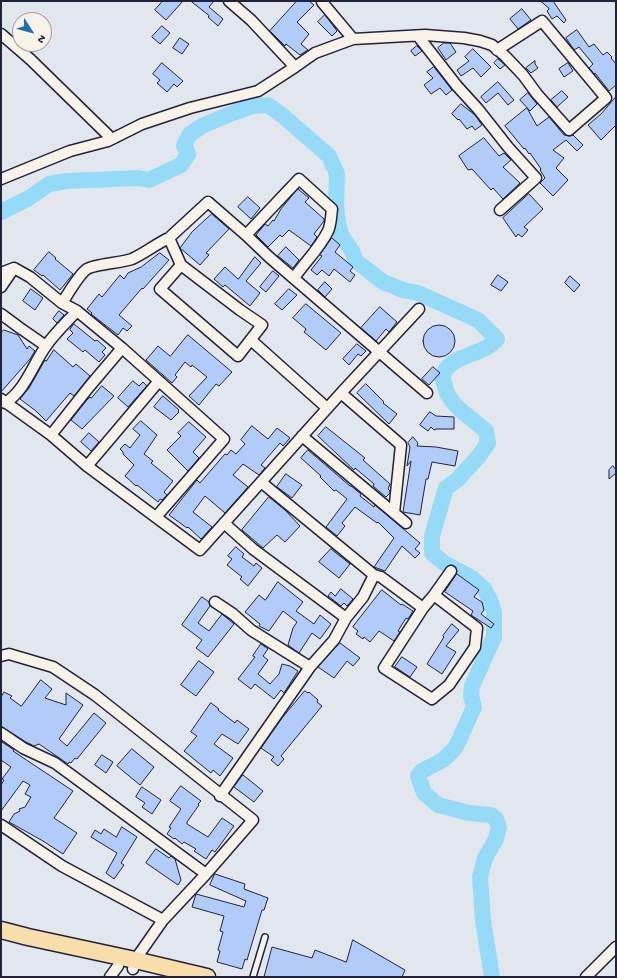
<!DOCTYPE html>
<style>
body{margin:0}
#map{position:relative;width:617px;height:978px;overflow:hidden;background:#e2e7ed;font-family:"Gochi Hand",sans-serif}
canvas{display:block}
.frame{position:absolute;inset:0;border:2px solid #22223b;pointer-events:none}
.north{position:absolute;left:12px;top:12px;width:40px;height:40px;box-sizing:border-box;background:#f7f3e8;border:1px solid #a29fa3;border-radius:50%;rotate:126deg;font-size:11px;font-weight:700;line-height:16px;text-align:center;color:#22223b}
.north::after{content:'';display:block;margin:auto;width:14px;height:18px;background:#1f6fb2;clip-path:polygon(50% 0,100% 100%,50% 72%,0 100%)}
</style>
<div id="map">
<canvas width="617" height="978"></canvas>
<div class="frame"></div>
<div class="north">N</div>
</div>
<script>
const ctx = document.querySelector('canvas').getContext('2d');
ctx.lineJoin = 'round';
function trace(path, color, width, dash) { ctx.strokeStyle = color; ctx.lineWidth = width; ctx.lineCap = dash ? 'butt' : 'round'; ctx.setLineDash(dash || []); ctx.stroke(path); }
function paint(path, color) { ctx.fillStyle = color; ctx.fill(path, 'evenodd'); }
trace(new Path2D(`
 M1,212l28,-14 20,-14 18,-3 72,-3 10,2 32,-15 7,-11 -4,-9 6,-11 12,-8 28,-12 23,-8 15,-1 15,11 46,40 8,18 -1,31 2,18 3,12 11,16 4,10 27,21 20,8 15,3 60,27 19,19c-13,16 -38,14 -51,30 -1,2 -2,6 -4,8 2,5 3,11 5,16 8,16 26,26 39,38l2,12 -10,14 -21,23 -11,8 -14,48v17l12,10 28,15 12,11 6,11 4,12v25l-22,49 -1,10 3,11 -18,40 -13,13 -21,11 -4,5 6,17 14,12 31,8 22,2 5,4 3,8 -3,12 -11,19 -5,19 3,43 9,57`), '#95dbf7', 16);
const building = new Path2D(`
 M163,1h20l-17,19 -11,-10z
 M191,1h23l-5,6 14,12 -5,7 -10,-9 1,-1z
 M297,1h12l5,4 -17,17 12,12 -8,10 7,6 -8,5 -14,-11 -1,2 -15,-15z
 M541,1h12l13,19 -2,3 -7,-7 -5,3 -5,-8 2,-2z
 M522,9l9,11 -13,9 -8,-10z
 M325,15l12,16 -5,5 -14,-14z
 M162,26l8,7 -10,11 -8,-7z
 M577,30l12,17 5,-3 9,11 4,-3 5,5 -1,1 5,6v21l-7,6 -14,-18 -1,1 -5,-6 4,-4 -14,-17 -5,3 -8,-12z
 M180,38l9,6 -7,10 -9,-6z
 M444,43h6l6,9 -10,8 -8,-12z
 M417,46l5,5 -7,5 -4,-5z
 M473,49l18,18 -10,10 -8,-9 -12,8 -4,-6 12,-9 -4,-4z
 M498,59l7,6 -5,4 -6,-6z
 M535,61v3l3,4 -7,5 -5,-5z
 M162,63l21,18 -6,6 -3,-3 -7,8 -10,-9 3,-3 -7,-6z
 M568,63l5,8 -9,6 -5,-8z
 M434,67l18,23 -6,5 -6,-7 -9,6 -7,-9 9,-7 -6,-6z
 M498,82l16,18 -6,5 -10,-12 -12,10 -5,-6z
 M562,91l6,6 -11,10 -6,-7z
 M528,93l9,11 -7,7 -10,-11z
 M616,97v28l-15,15 -13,-15 13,-11z
 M461,104l14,11 7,10 -7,5 -3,-4 -5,3 -8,-10 -1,1 -6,-6z
 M527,108l10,18 12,-9 15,18 6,1 3,-1 10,10 -6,6 -11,-11 -13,10 11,8 -8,10 12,12 -15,16 -13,-13 5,-5 -5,-8 1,-1 -11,-16 -1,1 -4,-6 -1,1 -19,-23z
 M484,138l15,18 5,-3 7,7 -8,7 17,16 -17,16 -10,-11 -2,2 -19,-21 -4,1 -9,-14z
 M298,189l11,9 -4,4 19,17v2l-10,13 3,3 -6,9 -22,-16 -7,7 -2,-2 -12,12 -12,-12 9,-11 3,2 5,-6 1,1 7,-12z
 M529,194l14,15 -19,18 4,3 -6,7 -4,-3 -2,3 -13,-19z
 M248,197l12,11 -9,11 -13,-12z
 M212,214l17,15 -23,24 3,2 -9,10 -20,-17 12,-16z
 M332,238l8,7 -5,7 18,15 -3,4 5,4 -5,7 -16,-13 -5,7 -7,-6 -5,5 -6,-5 11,-14 -2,-1z
 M286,247l13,13 -6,8 -15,-12z
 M49,252l7,6 -1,1 18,15 -13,16 -17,-15 -1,1 -8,-6z
 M160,253l9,7 -26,29 -1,-1 -23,27 13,11 -5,5 -4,-3 -5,7 -27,-21 1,-1 -5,-4 12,-15 3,3 18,-22 4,4 4,-6 13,-6z
 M255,257l6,6 -15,18 14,12 -10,13 -25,-21 -2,2 -9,-8 11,-12 13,12z
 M273,271l6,5 -13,16 -6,-5z
 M498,275l10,7 -7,9 -10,-6z
 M570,276l10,9 -6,7 -9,-9z
 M325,282l7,7 -7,8 -7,-7z
 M31,289l12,9 -8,12 -12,-9z
 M289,289l8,6 -15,15 -7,-6z
 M306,304l35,29 -15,17 -22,-18 2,-3 -13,-11z
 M380,307l17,15 -8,10 -3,-3 -10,12 -15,-13z
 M59,311l5,4 -7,8 -4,-4z
 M74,324l21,17 2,-1 9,8 -4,4 3,3 -6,7 -14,-12 -2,2 -16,-13 6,-6 -3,-3z
 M423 341a16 16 0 1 1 32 0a16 16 0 1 1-32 0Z
 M4,330l14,5 9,14 2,-3 6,5 -5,8 -29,33v-59z
 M188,335l44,37 -13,14 -3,-2 -17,21 -10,-9 18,-19 -15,-12 -1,2 -6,-5 -10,13 2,2 -5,6 -26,-23 12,-14 12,10z
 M357,344l9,7 -5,5 -3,-2 -9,11 -6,-6z
 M54,350l19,17 3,-3 14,12 -16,20 -4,-3 -24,28 -10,-10 -16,-12 9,-11 16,-28 1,1z
 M433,367l7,6 -11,12 -7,-6z
 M133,381l6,5 4,-4 4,4 -19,21 -10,-9z
 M366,384l18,18 -1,1 14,11 -8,10 -32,-31z
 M102,386l12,10 -32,33 -11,-9 15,-19 4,-4 1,1z
 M163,396l16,14 -1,1 1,1 -8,8 -17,-13z
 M430,412l6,4 18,1v12h-18l-2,1 -3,-3 -3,4 -8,-6z
 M141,421l16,14 -13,19 9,7 -2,2 22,18 -9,11 3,3 -5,5 -2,-1 -2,3 -21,-17 -1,1 -11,-10 9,-11 -11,-11v-2l-3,-3 5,-5 5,4 10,-13 -7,-6z
 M189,422l17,15 -13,15 6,6 -11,13 -21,-21 14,-14 -3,-3z
 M252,426l16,13 9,-11 13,10 -7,8 -3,-3 -19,22 4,3 -6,7 -16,-11 -10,11 15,12 -23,26 -20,-17 -12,16 19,15 -11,12 -13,-12 -1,1 -18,-13 28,-35 3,3 25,-29 2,1 4,-5 5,4 9,-10 -4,-4z
 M326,427l39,31 -2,2 27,24 -2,5 2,2v2l-4,4 -13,-11 1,-2 -19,-16 -1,2 -36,-34z
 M89,433l10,9 -8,9 -10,-9z
 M413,437l5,6 -1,3 19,1 22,4 -3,15 -23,-4 -4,17h-2l-6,36 -17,-3 8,-51 -4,5 3,-19 -2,-4z
 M308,450l42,36h1l10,8 -1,2 14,11 1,-2 45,38 -5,6 5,4 -5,5 -13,-12 -17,25 -11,-4 20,-29 -16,-16 -1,1 -22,-16 -13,16 3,3 -8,10 -11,-9 21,-28 -11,-9 -2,1 -14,-14 1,-1 -20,-18z
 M613,466l3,4v3l-7,6v-9z
 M286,474l16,11 -10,13 -15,-11z
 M269,497l16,13 15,16 -15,16 -8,-7 -14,13 -21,-18z
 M236,547l8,7 -2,3 12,9 2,-3 6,5 -14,18 -8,-7 2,-2 -15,-12 5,-6 -4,-3z
 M331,549l19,15 -11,14 -20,-16z
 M457,574l22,16 -5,7 8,5 2,8 -3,4 13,10 -3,4 -20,-13 2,-4 -28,-19z
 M278,582l25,20 -7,9 18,13 6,-9 11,9 -11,15 -8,-6 -13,20 -11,-8 5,-17 4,-6 -14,-11 -14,20 -10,-5 1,-2 -15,-12 14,-17 6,5z
 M341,589l12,10 -6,7 -3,-3 -3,3 -13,-10 3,-4 4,4z
 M382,590l19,15 1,-1 11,7 -5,8 -2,-1 -8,13 2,1 -6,9 -15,-10 -9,11 -6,-5 -1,2 -7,-5 2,-3 -5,-4z
 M202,597l7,5 1,4 -12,17 11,8 13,-17 12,10 -26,33 -12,-9 6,-8 -20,-15z
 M452,624l7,6 -13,16 10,6 -14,22 -15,-10 17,-27 -1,-1z
 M340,643l20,15 -7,8 -6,-5 -13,17 -16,-11z
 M261,644l7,5 -5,7 5,4 -10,14 12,10 9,-10 3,-10 8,2 8,5 -14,22 -3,-3 -7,9 -19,-15 -4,5 -13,-10 17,-22 -2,-1z
 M402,657l15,10 -7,10 -15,-10z
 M199,661l15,11 -18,24 -15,-11z
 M41,680l11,9 -7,9 21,7v-12l17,12 -24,34 8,7 27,-33 12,10 -29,36 -2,-1 -4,5 -2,-1 -1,2 -29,-20 -5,2 -8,-4 -25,-16v-29l3,-5 8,4 -2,2 11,8z
 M305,691l3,2 1,-1 9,8 -1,2 5,4 -41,50 3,3 -6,7 -7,-6 3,-3 -13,-9 21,-30z
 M211,703l8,6 -1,1 17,13 2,-3 12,9 -11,15 -16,-10 -8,10 19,14 -13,18 -7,-6 -2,3 -27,-22 13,-15 -6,-4z
 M2,742l12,8 -1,1 60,40 -19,27 23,15 -14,21 -20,-13 -34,-19 5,-8 6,-3 -1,-2 6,-2 6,-10 -6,-3 5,-9 -7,-4 -22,30v-26l3,-5 -2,-1 9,-12 -10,-7v-17z
 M132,749l22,18 -14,18 -23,-19z
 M102,755l11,7 -7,11 -11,-8z
 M243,775l20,16 -9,11 -20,-15z
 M181,786l20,15 -3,3 1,1 -12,17v2l21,13 14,-19 12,8 -19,26 -3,-2 -6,9 -12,-8 2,-2 -12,-7 -2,2 -7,-6 -1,1 -7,-5 4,-6 -2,-1 12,-18 -11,-8z
 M142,787l19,13 -9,14 -10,-7 3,-4 -9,-6z
 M122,827l15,10 -16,26 3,2 -10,14 -8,-6 11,-20 -26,-16 4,-7 6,4 3,-5 12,8z
 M156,849l13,9 2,-2 4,3 6,21 -3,5 -32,-22z
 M215,874l30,10 -1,5 24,9 -4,12h-2l-15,50 -2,-1 -3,10 -25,-7 3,-11 -2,-1 5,-18 -3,-1 4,-15 -32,-9 4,-13 48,13 2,-6 -36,-16z
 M353,940l52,30 -3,7h-138l8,-30 40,11 3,-8 31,12z`);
paint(building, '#b1ccf9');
trace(building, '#22223b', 1);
const service = new Path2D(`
 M253,977l12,-40`);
const minor = new Path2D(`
 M322,2l31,37
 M1,34l29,25 82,80
 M418,36l39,50 21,23 30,38 28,31 -36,32
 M295,67l20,-14 38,-14 72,-4 39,3 16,3 12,4 13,11 18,19 14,19 32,36 37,-32 -64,-77 -45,29
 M1,179l69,-28 38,-10 34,-17 48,-16 68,-17 37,-24 -44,-47 -22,-19
 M169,238l39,-36 38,33
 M1,273l13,-5 16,9 32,26c6,-9 17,-29 25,-34 8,-5 34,-6 45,-10 13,-6 24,-15 37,-21l12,27 59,45 22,15 -24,31 -78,-67 21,-24
 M294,278c10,-15 26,-30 34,-47 3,-6 3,-15 4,-22l-33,-30 -53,56 23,22 158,136
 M1,287l13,-19
 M62,303l15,8 45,37 102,91 -68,78
 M1,314l19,14 26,18
 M251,340l76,68
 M341,393l60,52 -7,68
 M1,399l50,36 36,31 113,84 141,-157 78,-84
 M5,403c20,-12 28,-39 41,-57 9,-13 21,-24 31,-35
 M51,435l38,-48 33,-39
 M302,436l104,87
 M87,466l72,-85
 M261,482l113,93 7,2 42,31 -39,60 48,31 17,-14 26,-38 2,-19 -43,-33 -11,13
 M434,595l17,-24
 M215,602l18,12 18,16 59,37
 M346,618l17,-21 11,-22
 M1,656l8,-2 44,13 42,28 158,125 -47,54
 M1,733l22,15 32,15 151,111 -43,46 -28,40 -2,9
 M220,796l90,-129 24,-27 12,-22 -93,-69 -29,-26
 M1,825l61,41 101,54
 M110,977l8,-11
 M586,977l30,-30`);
const primary = new Path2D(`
 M1,930l27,7 107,23 72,17`);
trace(service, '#22223b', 8);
trace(minor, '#22223b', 13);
trace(primary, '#22223b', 19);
trace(service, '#f7f3e8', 5);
trace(minor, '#f7f3e8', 10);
trace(primary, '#f8deab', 16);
</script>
